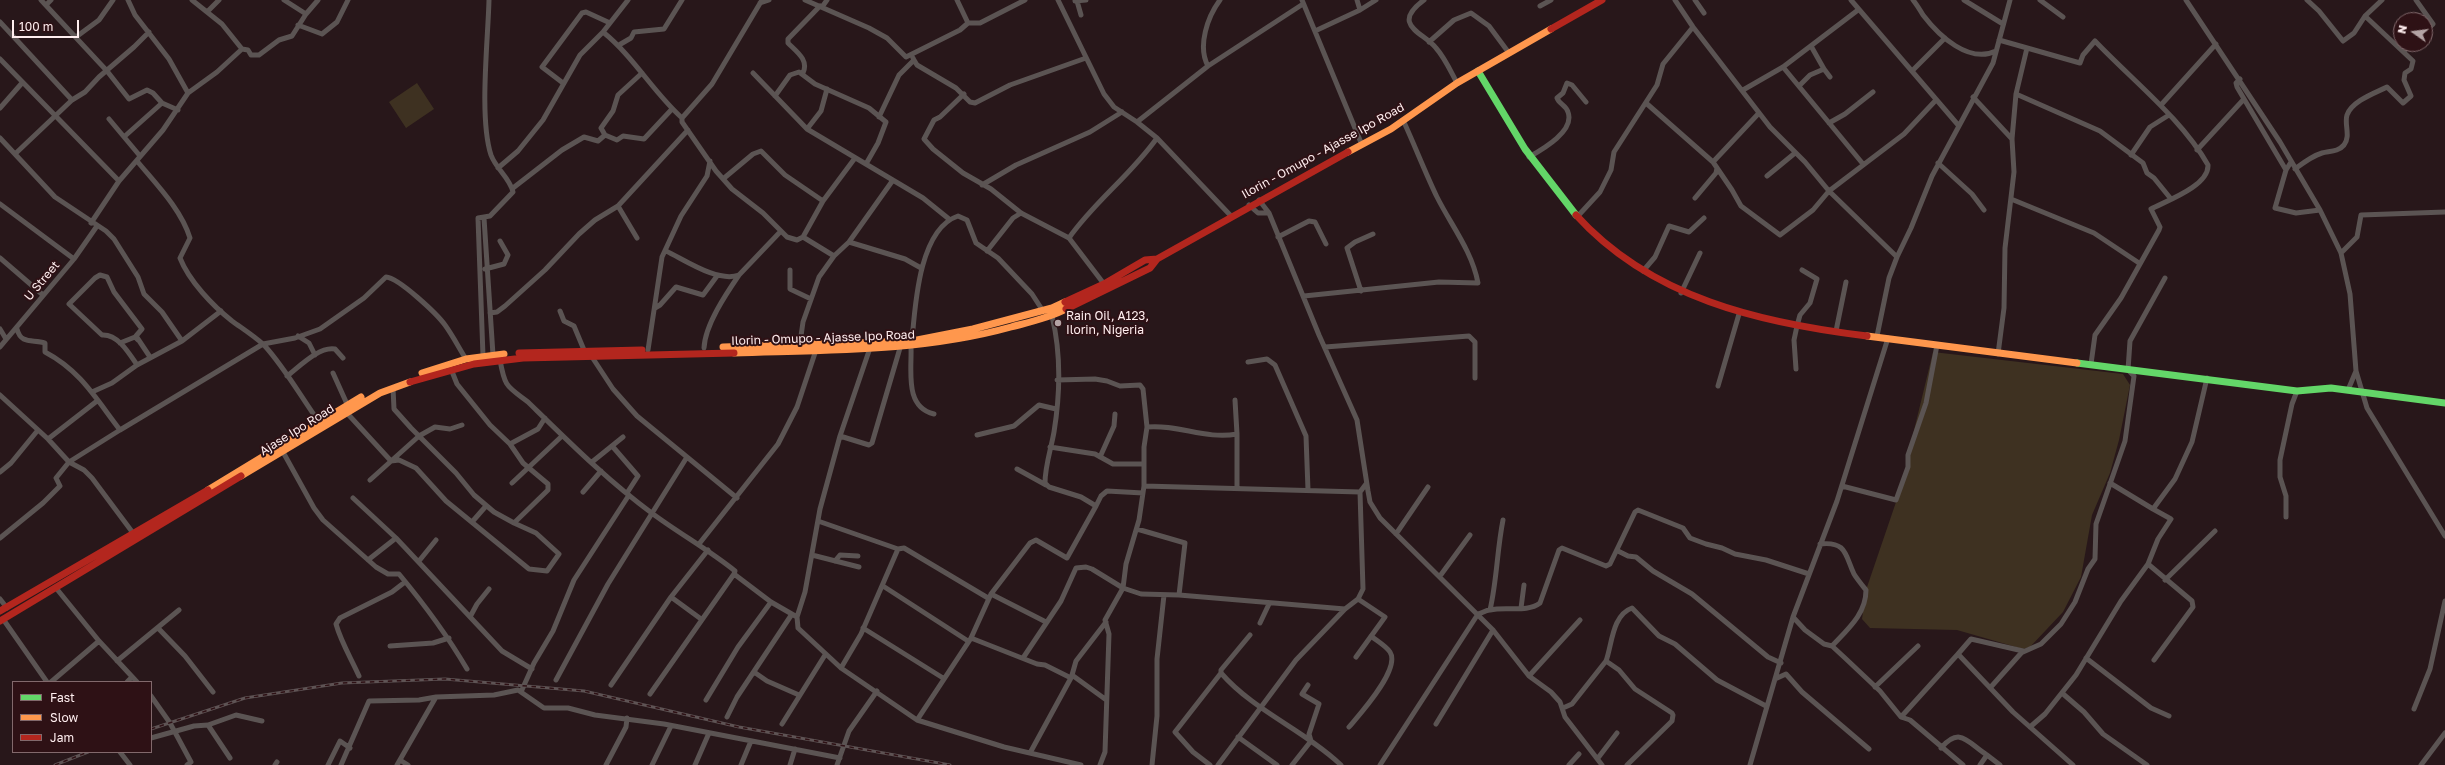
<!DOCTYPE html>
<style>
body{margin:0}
#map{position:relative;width:2445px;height:765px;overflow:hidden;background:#28171a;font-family:"Golos Text",sans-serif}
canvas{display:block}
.legend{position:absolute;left:12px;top:681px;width:140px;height:72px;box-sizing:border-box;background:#2e1115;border:1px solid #82696c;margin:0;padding:5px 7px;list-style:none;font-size:12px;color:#ffeeef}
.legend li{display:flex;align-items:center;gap:8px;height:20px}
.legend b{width:20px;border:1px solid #82696c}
.north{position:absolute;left:2393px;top:12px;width:40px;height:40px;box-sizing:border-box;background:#2e1115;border:1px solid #82696c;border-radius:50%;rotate:284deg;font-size:11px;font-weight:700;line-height:16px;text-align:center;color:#ffeeef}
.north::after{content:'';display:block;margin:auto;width:14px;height:18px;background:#b4a3a4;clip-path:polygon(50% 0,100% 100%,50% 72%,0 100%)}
.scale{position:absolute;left:12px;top:20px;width:67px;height:18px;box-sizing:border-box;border:2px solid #ffeeef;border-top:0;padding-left:5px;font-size:12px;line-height:14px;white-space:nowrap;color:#ffeeef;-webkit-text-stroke:3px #2e1115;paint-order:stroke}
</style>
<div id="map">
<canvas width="2445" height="765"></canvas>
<ul class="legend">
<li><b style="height:5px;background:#63d668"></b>Fast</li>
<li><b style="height:5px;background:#ff974d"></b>Slow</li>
<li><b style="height:5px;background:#b3261e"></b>Jam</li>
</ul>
<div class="north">N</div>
<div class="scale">100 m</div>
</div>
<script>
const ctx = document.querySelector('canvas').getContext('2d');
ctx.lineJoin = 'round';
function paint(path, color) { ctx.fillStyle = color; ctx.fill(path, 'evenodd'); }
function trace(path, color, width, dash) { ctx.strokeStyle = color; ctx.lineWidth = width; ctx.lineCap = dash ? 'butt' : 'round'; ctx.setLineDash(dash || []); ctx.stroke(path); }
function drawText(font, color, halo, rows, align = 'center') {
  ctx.font = font + ' "Golos Text",sans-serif'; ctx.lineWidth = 4; ctx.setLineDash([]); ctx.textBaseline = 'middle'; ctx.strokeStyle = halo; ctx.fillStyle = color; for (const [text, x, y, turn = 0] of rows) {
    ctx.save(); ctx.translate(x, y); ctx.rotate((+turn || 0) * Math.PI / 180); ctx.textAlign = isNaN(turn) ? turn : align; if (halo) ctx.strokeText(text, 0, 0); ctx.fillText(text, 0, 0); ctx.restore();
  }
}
paint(new Path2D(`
 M417,83l17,26 -28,19 -17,-26z
 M1933,352l190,22 7,11 -11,55 -9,33 -18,42 -11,62 -18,35 -33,35 -7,2 -66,-19 -87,-2 -8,-9 4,-29 43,-126 -1,-9z`), '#3e3121');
trace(new Path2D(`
 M41,0l66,71 22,28 18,-9 6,3 9,10 16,7
 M128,0l7,15 34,44 19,34
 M192,0l30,24 20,25
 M805,0l64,28 18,10 19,19 54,-27 8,-7h12l45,-23
 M957,0l11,23
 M1058,0l46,94 10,13 23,15 20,16 74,78
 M1220,0c-12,16 -23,46 -12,66l95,-62
 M1302,0l60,145
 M1357,0l3,10
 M1424,0c-34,25 -1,32 12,48 9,10 15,24 21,35
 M1675,0l18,27 77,100 35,35 24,29 68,66
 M1695,0l9,13
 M1851,0l108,126
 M1913,0c4,5 7,10 10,15 16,21 46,49 73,36
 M1964,0l39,24
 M2040,0l23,17
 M2186,0l94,142 40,68 21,43 9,41 6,77 11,37 78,128
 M2416,0l17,24 -8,7
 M1075,1l11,-1
 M1077,1l4,14
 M760,3l9,-3
 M46,5l5,-5
 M1540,6l11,-6
 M822,7l5,-7
 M207,12l12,-12
 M306,14l12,-14
 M2365,16l17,-16
 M0,22l72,78
 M298,25l24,9 15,-12 11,-22
 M1315,31l45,-21 16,-10
 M603,32c31,25 50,60 79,86v4l34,49 16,18 31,24 24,24 10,3 6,-3 31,19
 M76,37l23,-17 14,-20
 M1999,40l81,23 3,-8 12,-14c37,39 87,78 113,124 1,21 -42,36 -57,44l9,18 -1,3 -38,68 -26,37 -4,29
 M1429,42l25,-22 17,-7 18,13 20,27
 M619,45l12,-7 3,-6 30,-3 18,-29
 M2404,51l7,-7
 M0,59l119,122
 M914,60l3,5 39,23 14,14 5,1 35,-18 76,-27
 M1783,67l80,97
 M1824,69l6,8
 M1912,71l33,-33
 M753,73l54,56 116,69 26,21
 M803,73c6,-13 -6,-21 -15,-30v-4l32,-33
 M2240,79l-4,4 1,4 49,83
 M563,83l-21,-16 40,-54 4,-1 24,11
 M1800,85l10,-10 14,-6 -13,-23
 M1743,90l40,-23 75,-57
 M964,94l-24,23 -6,3 -10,19 9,10 30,24 28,16 30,24 48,25 35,46
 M2016,94l84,37 43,32 4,10 7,5 17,21
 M775,96l15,-21 9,-3 16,12 54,24 17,14 -8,21 -12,21
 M1973,97l39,42
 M1646,103l67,59 19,28 9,16 39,29 33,-25 16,-19 75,-57 32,-34
 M2161,105l55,-61
 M0,108l22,-25
 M879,117l20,-42 15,-15 -1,-2
 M682,118l30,-34 50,-84
 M109,119l31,37
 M1137,122l71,-56
 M1829,123l16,-9 28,-22
 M807,129l14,-18 6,-22
 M605,135l-4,-7 12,-17 5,-16 24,-22
 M125,136l37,-33
 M0,138l55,59 51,34 8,8 24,38 6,17 18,18 20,29
 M2197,150l47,-51
 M15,154l57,-54 13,-8 14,-15 35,-30 15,-15
 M2131,155l19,-28 19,-12
 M1529,157c14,-8 46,-26 39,-45 -2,-7 -9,-8 -11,-14l6,-5 4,-10 5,2 14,17
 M137,161c19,23 44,48 53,77l-10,20c9,23 33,48 52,63 11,8 22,15 32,24 21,23 37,52 55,77
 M1713,162l46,-49
 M2291,162l-5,8 -11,38 21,5 24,-3
 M1938,163l34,31 12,16
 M498,168l20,-17 25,-31 37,-65 23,-23 25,-32
 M2295,169c8,-6 17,-13 27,-16 8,-2 16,-1 22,-8 7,-9 0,-21 3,-30 5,-14 28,-22 40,-28l16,16 8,-7 -7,-16 1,-7 6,-4 2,-8 -48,-45 -11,17 -11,8 -24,-30 -12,-11
 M1767,176l28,-23
 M723,179l30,-25 8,-3 24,24 38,26
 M982,185l34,-20 74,-33 32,-20
 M513,188l49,-38 22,-13 14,4 7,-6 12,5 6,-4 21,3 28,-30
 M1695,198l21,-25 1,-5
 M2011,199l83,34 45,30
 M1259,200l10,13 50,122 38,85 11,71 2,11 10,16 113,112 36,46 22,16 9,10 5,15 37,48
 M0,204l74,55
 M1249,205l9,8h11
 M618,206l19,32
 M1577,217l23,-25 11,-22 3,-18 43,-67 6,-21 30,-37
 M484,218l9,137
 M91,223l28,-42 44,-51 25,-37 29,-21 25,-23 6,1 3,5h8l20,-15 13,-4 14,-22 -22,-14
 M803,237l20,-36 32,-43
 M1278,237l31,-16 6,1 11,22
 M1069,238c26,-37 61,-62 88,-100
 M849,242l56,17 16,9
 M666,251c19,9 52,32 73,24l42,-44
 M987,251l26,-33 8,-5
 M2341,253l16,-16 4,-22 84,-3
 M0,258l43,37
 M485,269l19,-5 4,-9 -8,-14
 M790,270v19l21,10
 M1643,271l12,-14 14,-31 20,6 15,-14
 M1361,291l-14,-43 8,-6 18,-8
 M1681,293l19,-40
 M1304,296l135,-14 39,1c-6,-32 -27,-58 -41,-86 -12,-25 -22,-51 -34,-77
 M655,308l5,-3 16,-18 27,8 14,-19
 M560,311l4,10 10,5 10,24
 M490,313l7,-1 8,-6 40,-36 34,-36 16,-14 23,-14 70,-76
 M0,329l6,10
 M17,329c4,16 16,10 28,14v9c36,19 51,47 75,78l143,-86 32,-6 25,-9 44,-31 22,-21c13,1 51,37 59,48 8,11 14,23 21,34
 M1836,331l10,-49
 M298,336l11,7 6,12
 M1877,336l12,-58 8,-21 14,-29 21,-52 61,-113 17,-63
 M912,341c3,-35 7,-112 46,-125l9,4 9,23 22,15 34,36 11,17
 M120,343l15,-6 3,3
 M800,343l3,-21 16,-45 15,-21 15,-14 44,-62
 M0,347l74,-88 23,-33
 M911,347c1,23 -7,60 23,67
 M1325,347l144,-11 6,6v36
 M704,348c1,-23 22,-54 35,-73
 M870,348l-30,88 -20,73 -15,83 -8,25 1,11 43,40 76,52 87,27 77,18
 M648,350l14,-93 19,-41 26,-40 3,-15
 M1998,354l6,-46 1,-60 9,-76 -2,-33 4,-45 11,-46
 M483,356l-5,-138 12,-2 23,-24c-3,-14 -17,-23 -22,-37 -12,-37 -3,-114 -2,-155
 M592,357l21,32 24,27 100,82
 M500,360c5,28 7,26 28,42 40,39 80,79 125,112 27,20 56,36 82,57l-1,3 37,28 26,15
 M1248,362l19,-3 8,6 31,71 2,54
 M137,365c-8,-12 -19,-31 -35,-30l-33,-31 26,-26 5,-3 7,2 7,15 28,37 -6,7 14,21
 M1796,369l-2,-29 3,-14 3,-11 10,-12 7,-24 -15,-9
 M333,373l14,31
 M287,376c12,-9 32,-30 48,-27l8,9
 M1057,380l38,-1 12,2 13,5 20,-1 3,4 4,38 -3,20v39l-5,34 -13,44 -3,24 -18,32 4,14 -4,118 -5,13
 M1718,386l21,-72
 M393,388l1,21 17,19 45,45 18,22 20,17 20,11 34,-33v-6l-25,-21 -13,-19 -20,-19 -33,-41 -6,-15
 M2348,390l8,-19
 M92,392l20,-9 25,-18 45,-24 39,-30
 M0,395l48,44 21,23 15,8 8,8 41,55
 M1235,400l2,34
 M346,412l45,49 8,-1 17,8 30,33 83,68 18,2 12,-17 -23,-21 -22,-10
 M1147,427c31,-3 59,13 90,7v54
 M977,435l37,-9 25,-21 17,4
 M840,436l29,9 3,-2 28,-95
 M48,439l49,-38
 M510,444l28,-15 7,-11
 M613,447l25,29 -11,17
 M1050,447l45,7 18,10h30
 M283,452l31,56 9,12 53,47 12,7h11c25,30 48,61 68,95
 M1100,457l14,-31 1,-12
 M592,462l31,-25
 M1017,469l29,16
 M0,472l11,-9 27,-33
 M370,480l49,-44 16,-9 15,2 12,-4
 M512,483l50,-47
 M2110,483l43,26
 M1144,486l216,6
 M1842,486l54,14 12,-33v-12l18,-52 11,-58
 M583,492l18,-21
 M353,498l43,40
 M1096,506l5,-10 6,-5 36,2
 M2286,517v-21l-6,-19v-17l12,-56 5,-13
 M818,521l80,28 6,-1 84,50
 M472,522l14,-16
 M1137,529l48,14 -6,52
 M1396,534l32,-47
 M0,538l43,-35 17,-17 -4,-8 13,-16 51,-32
 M699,544l79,-100 19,-37 19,-57
 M1820,544c27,-3 25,11 34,30 3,5 8,11 12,16 0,24 -18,39 -34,56
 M1618,551l10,5 8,1 17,14 39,23 76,63 13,6
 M812,555l47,12
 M368,560l28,-22 106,113 30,18
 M419,561l17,-21
 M835,561l5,-6 18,1
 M2148,564l44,37 1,6 -39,53
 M1440,576l30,-41
 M2165,580l50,-49
 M883,586l85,55
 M56,588l43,53 38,41
 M991,594l55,28
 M671,597l30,22
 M0,599l7,9
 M1521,608l3,-23
 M1490,610c7,-30 7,-60 13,-90
 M470,617l7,-13 12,-15
 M1793,617l12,13 19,14 8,2 13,12 35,33 21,26 9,3 53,45
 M3,619l44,63
 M1260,623l9,-19
 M158,628l27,28 28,36
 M863,628l80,50
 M1250,635l-29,35v3c33,38 83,57 120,92
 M971,638l66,26 8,1 26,13
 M390,646l43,-3 16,-5
 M2023,652l18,-8 20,-20 14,-22 13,-33 7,-10 1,-35 29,-83 9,-65 -6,-6 2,-29 35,-63
 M1958,654l13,-15 52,12 -33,37
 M1356,657l29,-40 -27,-18
 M1023,658l38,-57 15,-33 10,-1 6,2 31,19 18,6 38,1 166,14
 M2086,658l65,50 18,8
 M117,661l62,-51
 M1606,661c6,-16 6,-46 26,-53l27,28 16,8 42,36 49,26
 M841,668l20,-34 37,-85
 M754,672l13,9 32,14
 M359,676c-8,-18 -18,-34 -23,-52l4,-6 52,-26 13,-10
 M1529,676l51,-56
 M1775,679l11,-5 16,18 67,57
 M556,680l52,-96 79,-127
 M51,682l48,-41
 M127,682l5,-5
 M611,685l60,-88 37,-47
 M1875,687l43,-41
 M521,692l13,-29 19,-32 21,-51 55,-85
 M2062,693l22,19 19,22 44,31
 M650,694l84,-120
 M151,696l19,27 21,39 -4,3
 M1105,699l-33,-24 4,-14 30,-39
 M706,700l32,-53 33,-45
 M1563,708l9,-4 34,-43 13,9 16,19 37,24 1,2 -1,6 -45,44
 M2414,709l16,-40 15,-68
 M727,717l10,-20 55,-83
 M1901,717l57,-63 55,58 60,53
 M917,720l54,-82 20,-44 39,-51 6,-3 31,18 29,-52 -15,-9 -32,-10 -4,-4c0,-17 6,-34 9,-51 6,-37 7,-79 -2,-116
 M782,724l43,-69
 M1436,724l57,-94
 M208,725l28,-10 26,6
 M1349,727c11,-13 52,-58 41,-75 -4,-6 -13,-11 -19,-16
 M2030,727l15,-13 31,-39 45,-74 27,-37 10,-25 13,-20 -18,-10 22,-30 17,-37 15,-64
 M1238,737l39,28
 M151,738l43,-12 14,-1 22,33
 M1941,748c19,-22 26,-6 46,7l-7,10
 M120,752l10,13
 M1030,753l42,-77
 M1987,755l13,10
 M1598,758l19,-25
 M400,760l8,5
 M275,765l2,-3
 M328,765l12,-24 10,7
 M341,765l28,-64 50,-1 17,-3
 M397,765l39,-68 58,-2 24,-5 26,18h24l27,7 69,9 176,34
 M606,765l20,-38 1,-9
 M652,765l19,-39
 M695,765l14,-32
 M741,765l10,-24
 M790,765l5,-16
 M837,765l12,-34 28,-40
 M1152,765l5,-49v-57l7,-64
 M1210,765l-17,-13 -18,-20 46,-59
 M1218,765l78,-105 49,-51 13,-10 5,-10 -3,-97 6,-8
 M1292,765l19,-24 -2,-7 10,-30 -17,-10 6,-9
 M1380,765l98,-151c4,-1 8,-4 12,-4 16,-4 37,3 50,-7l19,-53 3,-2 44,18 4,-2 25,-52 3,-2 45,18 7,10 16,6 16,4 13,6 31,6 43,14
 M1569,765l10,-11
 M1750,765l43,-148 44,-116 51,-163
 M2421,765l24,-32`), '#5b5453', 5);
trace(new Path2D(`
 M1478,71l47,78 51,66
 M2077,363l220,28 34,-3 114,15`), '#63d668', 7);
trace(new Path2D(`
 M1348,152l43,-23 66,-46 94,-54
 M1867,336l210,27
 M723,347l189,-6 61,-12 79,-21 13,-6
 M734,353c93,-3 187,-1 277,-26 19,-5 38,-9 55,-18
 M422,373l44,-14 38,-5
 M241,476l139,-83 30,-11
 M208,490l153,-93`), '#ff974d', 7);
trace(new Path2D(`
 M1551,29l51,-29
 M1576,215c75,83 184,108 291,121
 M1065,302l39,-18 41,-24 12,-1
 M1066,309l84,-41 7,-9 191,-107
 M519,353l123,-3
 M410,382l64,-18 49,-6 211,-5
 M0,611l208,-121
 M0,621l241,-145`), '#b3261e', 7);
const rail = new Path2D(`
 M151,729l94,-31 97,-15 103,-4 139,12 155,36 211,38
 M55,765l33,-13`);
trace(rail, '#5e5354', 3);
trace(rail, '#2e1115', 1.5, [4.5]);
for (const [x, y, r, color] of [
 [1058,323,4,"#b4a3a4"]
]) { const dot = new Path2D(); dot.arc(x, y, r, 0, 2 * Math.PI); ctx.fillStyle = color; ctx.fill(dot); trace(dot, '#2e1115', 1.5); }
drawText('12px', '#ffeeef', '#2e1115', [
 ["Ilorin - Omupo - Ajasse Ipo Road",1323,151,-29],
 ["U Street",42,281,-50],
 ["Ilorin - Omupo - Ajasse Ipo Road",823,338,-2],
 ["Ajase Ipo Road",297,430,-32]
]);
drawText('12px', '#ffeeef', '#2e1115', [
 ["Rain Oil, A123,",1066,316],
 ["Ilorin, Nigeria",1066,330]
], 'left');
</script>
